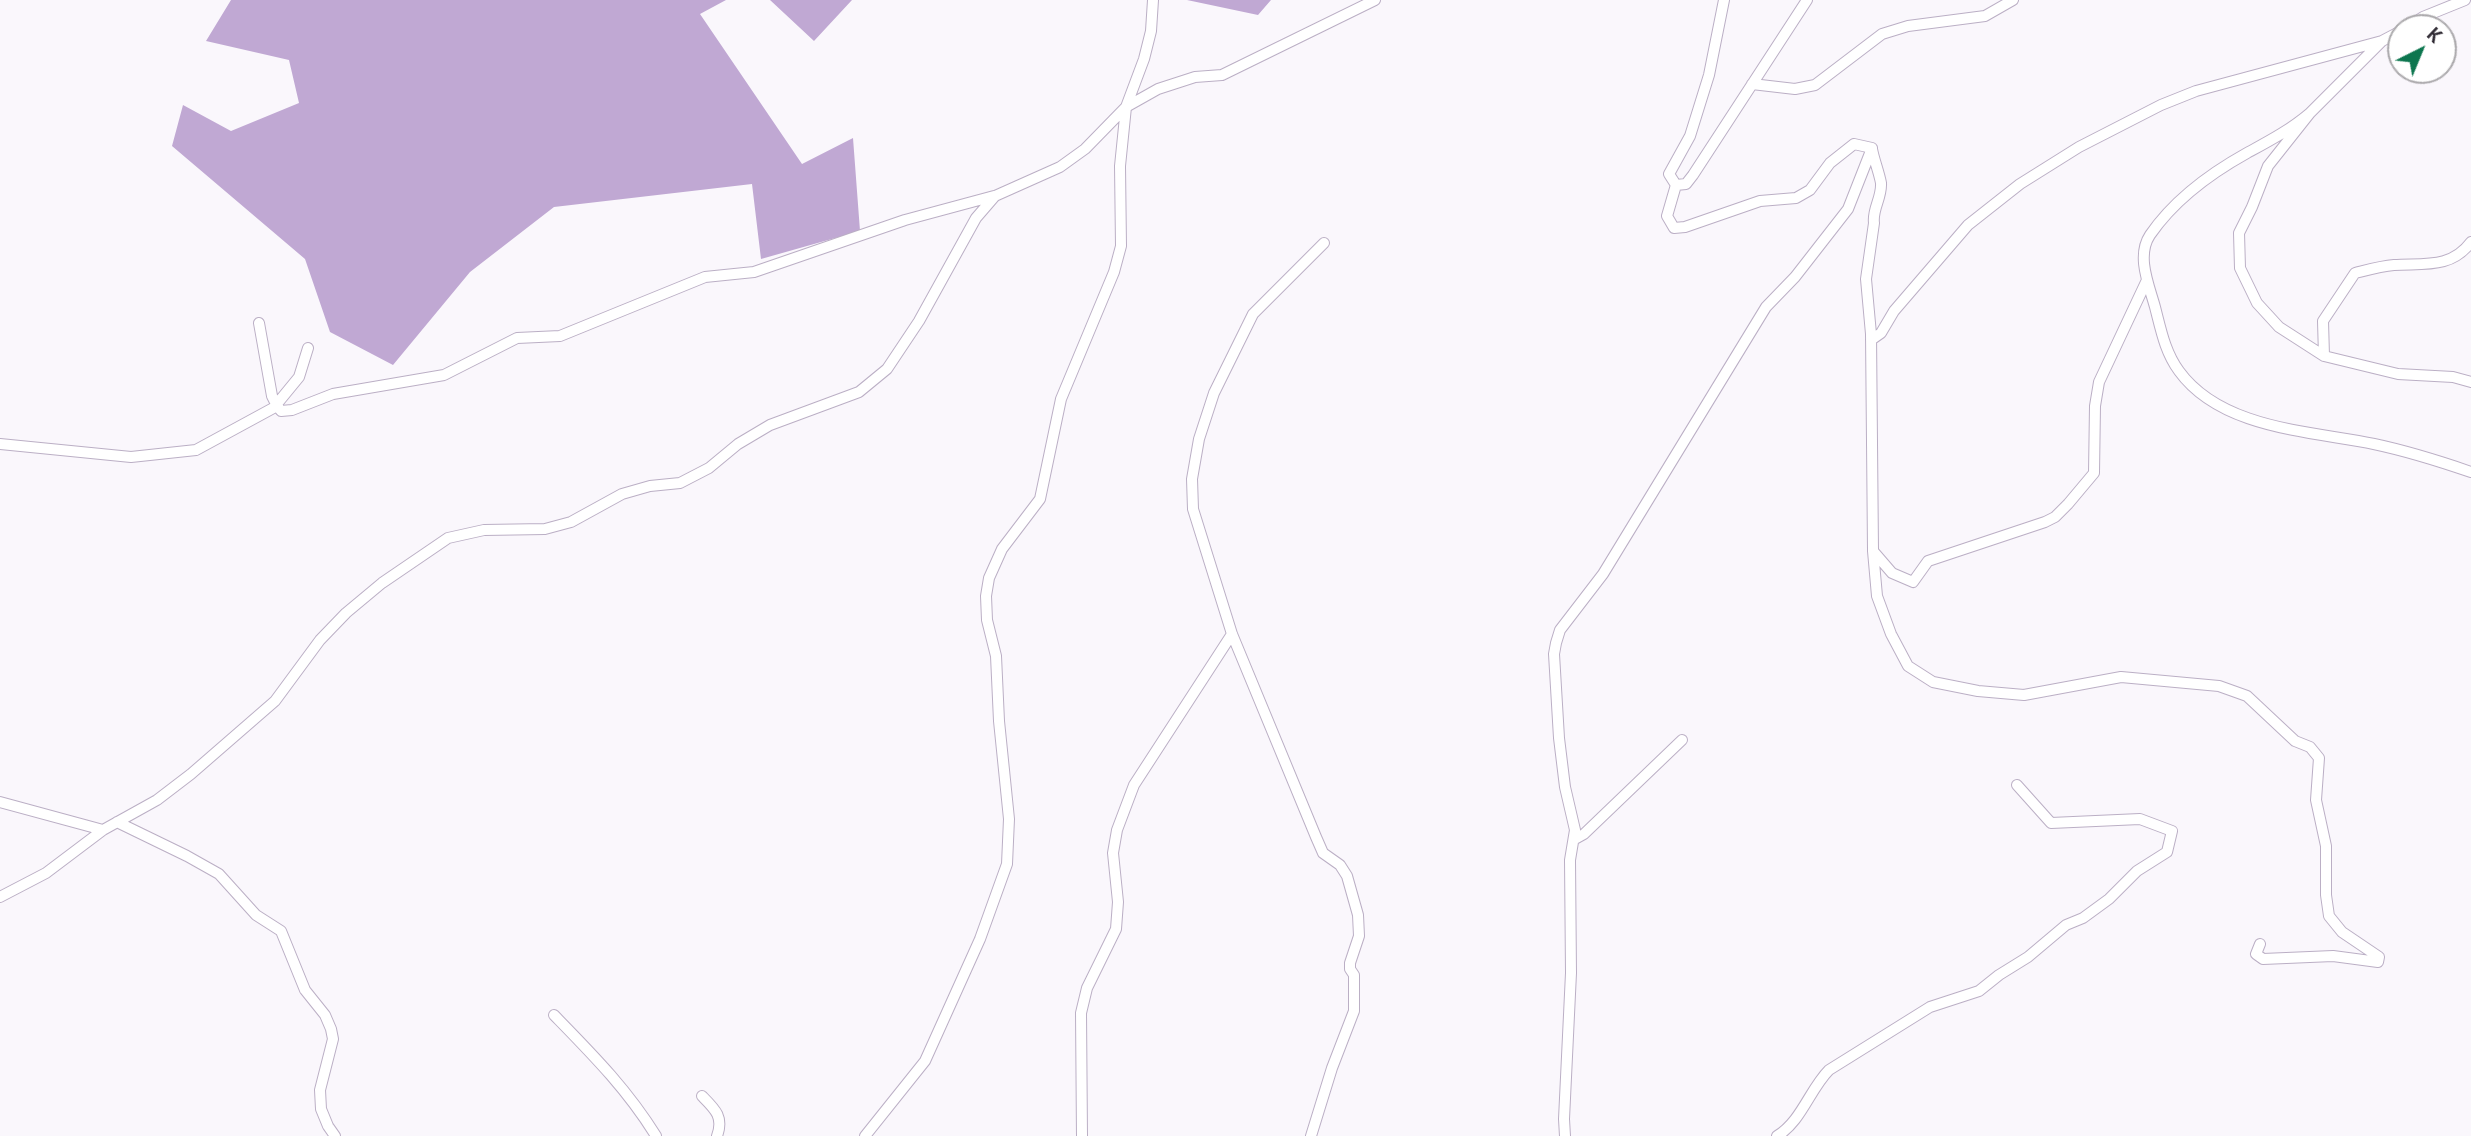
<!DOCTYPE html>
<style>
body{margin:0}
#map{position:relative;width:2471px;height:1136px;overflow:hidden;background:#faf7fc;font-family:"PT Sans",sans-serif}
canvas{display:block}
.north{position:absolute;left:2387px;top:14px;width:70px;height:70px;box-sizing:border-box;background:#fff;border:2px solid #aba9ac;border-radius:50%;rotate:43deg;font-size:19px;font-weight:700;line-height:28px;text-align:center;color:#2c2730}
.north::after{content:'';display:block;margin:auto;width:24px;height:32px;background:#0d764f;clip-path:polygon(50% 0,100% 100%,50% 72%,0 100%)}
</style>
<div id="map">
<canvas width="2471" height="1136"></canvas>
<div class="north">K</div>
</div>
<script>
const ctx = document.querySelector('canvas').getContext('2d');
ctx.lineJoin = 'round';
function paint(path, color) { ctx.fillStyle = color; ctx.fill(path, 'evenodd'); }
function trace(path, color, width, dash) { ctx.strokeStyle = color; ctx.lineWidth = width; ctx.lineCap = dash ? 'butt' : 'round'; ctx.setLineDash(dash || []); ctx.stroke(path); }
paint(new Path2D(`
 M231,0h495l-26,14 102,150 51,-26 7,93 -99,28 -9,-75 -198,23 -84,65 -77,93 -63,-33 -25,-73 -133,-113 11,-41 48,26 68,-28 -10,-43 -83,-19z
 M770,0h82l-38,41z
 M1187,0h84l-13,15z`), '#c0a8d3');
const minor = new Path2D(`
 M1724,0l-15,75 -19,61 -21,38 7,11 10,-1 7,-9 114,-175
 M2406,28l17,-11 42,-17
 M2401,31l-19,10 -72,72 -42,53 -16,41 -13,26 1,35 17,35 22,24 45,29 74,18 55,3 18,5
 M1752,84l43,5 20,-4 67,-51 26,-8 77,-10 28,-16
 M2310,113c-20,17 -41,28 -63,40 -36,20 -73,47 -97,82 -14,21 -1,50 5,72 6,23 10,45 24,64 42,58 131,60 195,73 33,7 65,17 97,28
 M1872,149c2,11 7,23 9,34 1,15 -9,26 -7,40l-8,56 5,55 2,217 4,45 14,38 17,32 25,16 45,9 46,4 97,-18 98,9 28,10 48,45 15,6 9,11 -3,42 10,46v49l3,21 13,16 37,25 -1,5 -45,-6 -70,3 -7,-5 4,-10
 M1871,340l10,-7 13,-22 74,-86 52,-41 59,-37 82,-42 35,-14 186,-50
 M2324,356l-1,-35 32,-48c12,-3 26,-7 39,-8 29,-2 57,4 77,-23
 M276,405l23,-28 9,-29
 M277,406l4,5 11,-1 41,-16 111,-19 73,-37 43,-2 145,-59 49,-5 151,-52 89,-24
 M0,444l131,13 65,-7 81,-44 -5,-10 -13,-73
 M1873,551l19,22 21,9 15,-21 117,-39 10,-5 13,-13 26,-31 1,-67 4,-24 48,-102
 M0,802l103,28
 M117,822l70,34 32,18 37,41 25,16 24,59 20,25 6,14 2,10 -13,51 1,19 7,17 7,10
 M1575,839l9,-5 98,-94
 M0,897l46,-24 57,-43 54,-30 34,-26 84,-73 45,-61 26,-27 36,-30 66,-45 36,-8 61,-1 26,-7 51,-28 28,-8 30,-3 29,-15 29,-24 32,-19 89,-33 28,-23 32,-48 57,-103 19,-22 65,-29 25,-18 41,-42 32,-18 37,-12 27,-2 153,-75
 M554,1015c38,39 73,74 102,121
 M702,1096c13,13 22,21 15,40
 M865,1136l60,-75 55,-122 27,-75 2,-45 -10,-98 -3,-65 -9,-36 -1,-24 3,-18 13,-29 38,-50 21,-100 53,-127 7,-26 -1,-80 6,-59 18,-48 7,-28 2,-31
 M1082,1136l-1,-123 6,-25 29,-59 2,-27 -5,-49 4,-23 17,-45 98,-151
 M1311,1136l21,-68 22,-57v-36l-4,-6v-6l9,-27 -1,-21 -11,-39 -7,-11 -17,-12 -7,-16 -84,-203 -39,-125 -1,-30 7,-40 15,-46 39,-79 71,-71
 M1565,1136l-1,-17 7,-146 -1,-113 5,-30 -10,-43 -6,-49 -5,-84 2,-11 4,-13 43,-56 163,-267 29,-30 53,-68 24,-61 -18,-4 -24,19 -20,27 -14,8 -36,3 -75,26 -11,1 -7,-12 9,-31
 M1777,1136c24,-14 33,-47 52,-66l101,-63 49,-16 20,-16 29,-18 38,-32 17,-7 26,-19 28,-28 30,-19 5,-21 -32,-12 -89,4 -34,-38`);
trace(minor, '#bbafc5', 12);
trace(minor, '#fff', 10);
</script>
